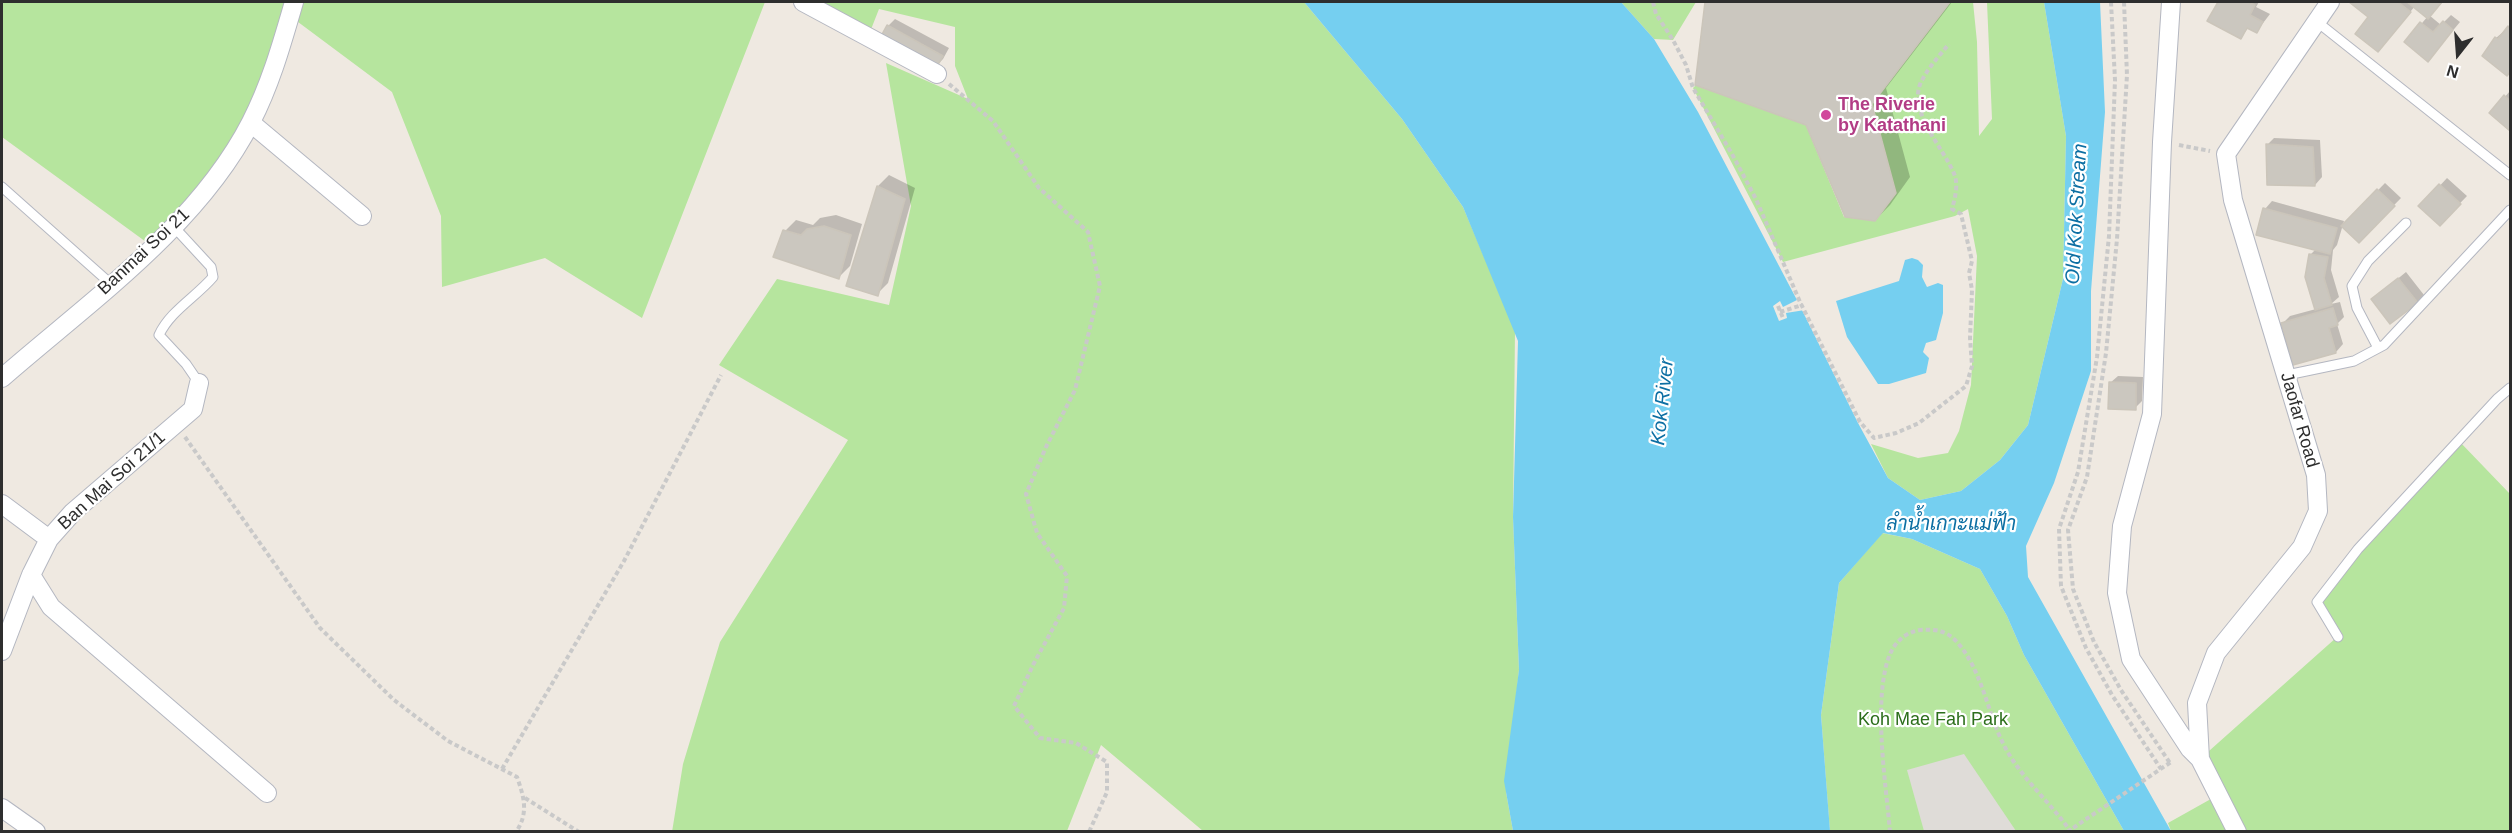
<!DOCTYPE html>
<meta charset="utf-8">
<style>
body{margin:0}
#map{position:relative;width:2512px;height:833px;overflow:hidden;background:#efe9e1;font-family:Helvetica,sans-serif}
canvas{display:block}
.frame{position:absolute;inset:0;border:3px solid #2e2e2e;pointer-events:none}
.north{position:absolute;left:2428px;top:24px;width:60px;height:60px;-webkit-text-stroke:4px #fff;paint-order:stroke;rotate:197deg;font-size:16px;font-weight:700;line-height:24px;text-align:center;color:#2e2e2e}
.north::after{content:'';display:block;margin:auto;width:21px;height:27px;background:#2e2e2e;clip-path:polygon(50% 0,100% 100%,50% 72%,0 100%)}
</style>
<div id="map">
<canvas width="2512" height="833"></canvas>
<div class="frame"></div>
<div class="north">N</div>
</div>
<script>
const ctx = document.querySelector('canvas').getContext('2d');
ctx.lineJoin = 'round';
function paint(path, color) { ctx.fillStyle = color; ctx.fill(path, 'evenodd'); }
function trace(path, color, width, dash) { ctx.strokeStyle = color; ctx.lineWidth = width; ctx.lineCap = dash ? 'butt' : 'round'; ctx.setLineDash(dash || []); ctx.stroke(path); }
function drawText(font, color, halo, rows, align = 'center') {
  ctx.font = font + ' Helvetica,Sarabun,sans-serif'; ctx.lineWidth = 4.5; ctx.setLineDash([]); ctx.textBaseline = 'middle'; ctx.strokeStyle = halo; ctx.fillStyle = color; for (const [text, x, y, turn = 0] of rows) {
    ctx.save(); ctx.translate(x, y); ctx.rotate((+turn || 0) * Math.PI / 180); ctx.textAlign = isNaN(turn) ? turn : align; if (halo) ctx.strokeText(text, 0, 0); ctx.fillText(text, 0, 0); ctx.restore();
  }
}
paint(new Path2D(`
 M2,2h763l-123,316 -97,-60 -103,29 -1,-71 -49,-124 -102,-76 -63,145 -74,86 -151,-110z
 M803,2h501l98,117 61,88 52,123 -2,187 6,153 -13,122 7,39h-310l-102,-86 -34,86 -395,1 11,-68 37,-122 128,-202 -129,-75 58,-86 112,26 22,-99 -25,-143 82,36 -13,-33v-39l-76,-18 -11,28z
 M1621,2h75l-23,38 -19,-1z
 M1950,2h23l4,40 2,94 13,-17 -5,-117h57l22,134 -3,143 -35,146 -28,35 -39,31 -41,9 -32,-22 -17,-34 47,14 30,-5 11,-22 12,-46 6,-129 -9,-47 -13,7 -172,46 -90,-174 3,-3 110,40 38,92 31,4 21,-28 -24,-89z
 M2459,441l51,53v337h-339l-3,-8 50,-28 -18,-36 137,-122 -20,-35z
 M1882,533l30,6 68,30 27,47 17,39 100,176 -294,1 -9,-117 18,-132z`), '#b6e59e');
paint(new Path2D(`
 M1964,754l52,77h-92l-17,-61z`), '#dfdcd8');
paint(new Path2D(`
 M1304,2h317l33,37 44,73 100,190 60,121 30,55 32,22 41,-9 39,-31 28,-35 35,-146 3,-143 -22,-134h56l5,110 -14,179v80l-37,112 -28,63 2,31 143,254h-47l-100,-176 -17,-39 -27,-47 -68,-30 -29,-6 -44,50 -18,132 9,116h-317l-9,-50 15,-111 -6,-153 5,-176 -55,-134 -61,-88z
 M1912,258l6,2 5,5 -1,12 5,10 11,-4 5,2v28l-7,27 -10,3 -3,9 6,6 -3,15 -37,11h-11l-31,-47 -11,-36 63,-20 6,-21z`), '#75cff0');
paint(new Path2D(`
 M1799,299l6,11 -19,3 1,5 -8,3 -6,-15 7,-5 3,6z`), '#efe9e1');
paint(new Path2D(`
 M1706,2h246l-66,86 24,89 -20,28 -15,15 -68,-96 -110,-40z
 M2219,2h40l-3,5 14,7 -13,17 -8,-4 -8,10 -32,-17z
 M2351,2h92l-14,13 12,10 10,-10 9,7 -25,30 -29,-10 22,-26 -13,-10 -30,37 -14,-26z
 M895,19l54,29 -6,11 -7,7 -48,-40z
 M2510,26v45l-3,3 -11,-36z
 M2510,91v38l-19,-16z
 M2274,138l46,2 2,37 -7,8 -48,-40z
 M889,175l26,13 -27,95 -11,11 -29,-9 30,-99z
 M2447,178l20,18 -27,28 -19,-18z
 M2385,183l16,15 -42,43 -16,-15z
 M2272,201l72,20 -7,24 -4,5 -2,20 8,27 -8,7 9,-2 4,15 -7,7 6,20 -7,8 -53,-29 7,-7 26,-7 -6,-54 6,-6 -51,-40z
 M836,215l26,9 -12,42 -11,11 -54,-46 11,-11 17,5 7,-7z
 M2406,272l18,23 -7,7 -44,-3z
 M2118,376l25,1 -1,24 -7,7 -25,-25z`), '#0003');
const building = new Path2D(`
 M1705,2h245l-78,102 24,89 -21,28 -30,-4 -39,-92 -111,-40z
 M2218,2h30l7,3 -5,10 13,7 -6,11 -10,-5 -6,11 -34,-18z
 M2349,2h49l13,10 -33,40 -23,-18 13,-17z
 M2407,2h35l-14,17z
 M2443,21l10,9 -25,32 -24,-20 16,-20 13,10z
 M887,25l56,31 -7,12 -56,-30z
 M2508,26l2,3v43l-3,4 -25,-20 13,-19 3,2z
 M2504,95l6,6v30l-21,-18z
 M2266,144l47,3 2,39 -48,-1z
 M2439,184l22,20 -21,22 -22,-20z
 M877,186l28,13 -27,97 -32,-10z
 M2377,189l18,17 -36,37 -18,-17z
 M2263,208l74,20 -7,26 -74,-19z
 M824,226l27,9 -12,44 -66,-22 10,-27 18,5 6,-6z
 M2309,254l19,3 -4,21 8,27 -17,5 -10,-33z
 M2398,278l20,25 -28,21 -19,-25z
 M2333,308l5,17 -9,3 7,25 -43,12 -12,-42z
 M2109,382l27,1v27l-28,-1z`);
paint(building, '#cbc7bf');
trace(building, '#cbc5ba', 1.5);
const service = new Path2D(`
 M2316,21l194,154
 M2,187l109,97
 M175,228l36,39 2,10c-17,20 -43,34 -54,58l27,29 13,19
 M2378,348l-21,-40 -5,-22 16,-25 38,-38
 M2287,375l67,-14 30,-16 126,-135
 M2338,637l-21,-35 41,-53 139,-150 13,-11`);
const minor = new Path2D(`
 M803,2l134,72
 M2171,2l-9,140 -10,272 -30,112 -5,67 14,66 59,90 10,10
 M251,123l111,93
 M2,378c87,-76 196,-152 249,-256 20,-39 31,-79 43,-120
 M2,504l47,35
 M31,575l20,32 216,186
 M2,651l29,-76 18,-36 24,-27 120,-103 6,-26
 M2,808l34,24
 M2237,832l-37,-73 -3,-56 19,-50 86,-106 16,-36 -2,-36 -83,-275 -7,-46 104,-152`);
trace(service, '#b4b7c1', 11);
trace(minor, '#b4b7c1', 20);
trace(new Path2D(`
 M1653,2l3,12 17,26 13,25 7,23 39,66 24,45 44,103 60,120 14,16 22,-5 23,-10 47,-37 6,-20 -2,-28 2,-48 -3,-17 3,-12 -11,-47 -9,-5c3,-11 6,-22 3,-33 -10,-27 -48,-64 -34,-94 7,-14 18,-26 28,-38
 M2111,2l4,78 -6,156 -12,121 -19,115 -19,57 2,57 25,62 26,47 49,74
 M2124,2l3,73 -10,164 -11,114 -19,124 -19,53 5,59 21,53 27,48 49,73
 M949,84l44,37 46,67 49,44 12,54 -25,104 -29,57 -20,47 11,39 30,43 -3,32 -31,57 -19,41 26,32 36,5 31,19v30l-18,40
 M2179,145l31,6
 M1778,306l5,12
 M1780,312l22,-7
 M185,437l135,191 74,72 54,41 69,36c7,20 12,36 -1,55
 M502,769l122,-208 97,-186
 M525,798l54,34
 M1890,832c-4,-48 -18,-134 0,-178 5,-12 16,-22 30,-24 15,-1 26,0 37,12 27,31 30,73 49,107 17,31 45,54 65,83
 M2067,832l104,-70`), '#c9c9c9', 4, [4.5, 3]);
trace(service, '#fff', 9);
trace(minor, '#fff', 18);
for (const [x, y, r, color] of [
 [1826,115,6,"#d1479c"]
]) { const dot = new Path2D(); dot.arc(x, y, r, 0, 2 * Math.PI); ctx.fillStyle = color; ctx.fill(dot); trace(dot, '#fff', 2); }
drawText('bold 18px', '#b23c85', '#fff', [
 ["The Riverie",1838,105],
 ["by Katathani",1838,126]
], 'left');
drawText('18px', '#2e2e2e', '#fff', [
 ["Banmai Soi 21",144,252,-43],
 ["Jaofar Road",2299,420,74],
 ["Ban Mai Soi 21/1",112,481,-42]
]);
drawText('18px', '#2c6e1b', '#fff', [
 ["Koh Mae Fah Park",1933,720]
]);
drawText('italic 20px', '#0d6fa3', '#fff', [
 ["Old Kok Stream",2077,214,-87],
 ["Kok River",1663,402,-84],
 ["ลำน้ำเกาะแม่ฟ้า",1951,524]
]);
</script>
